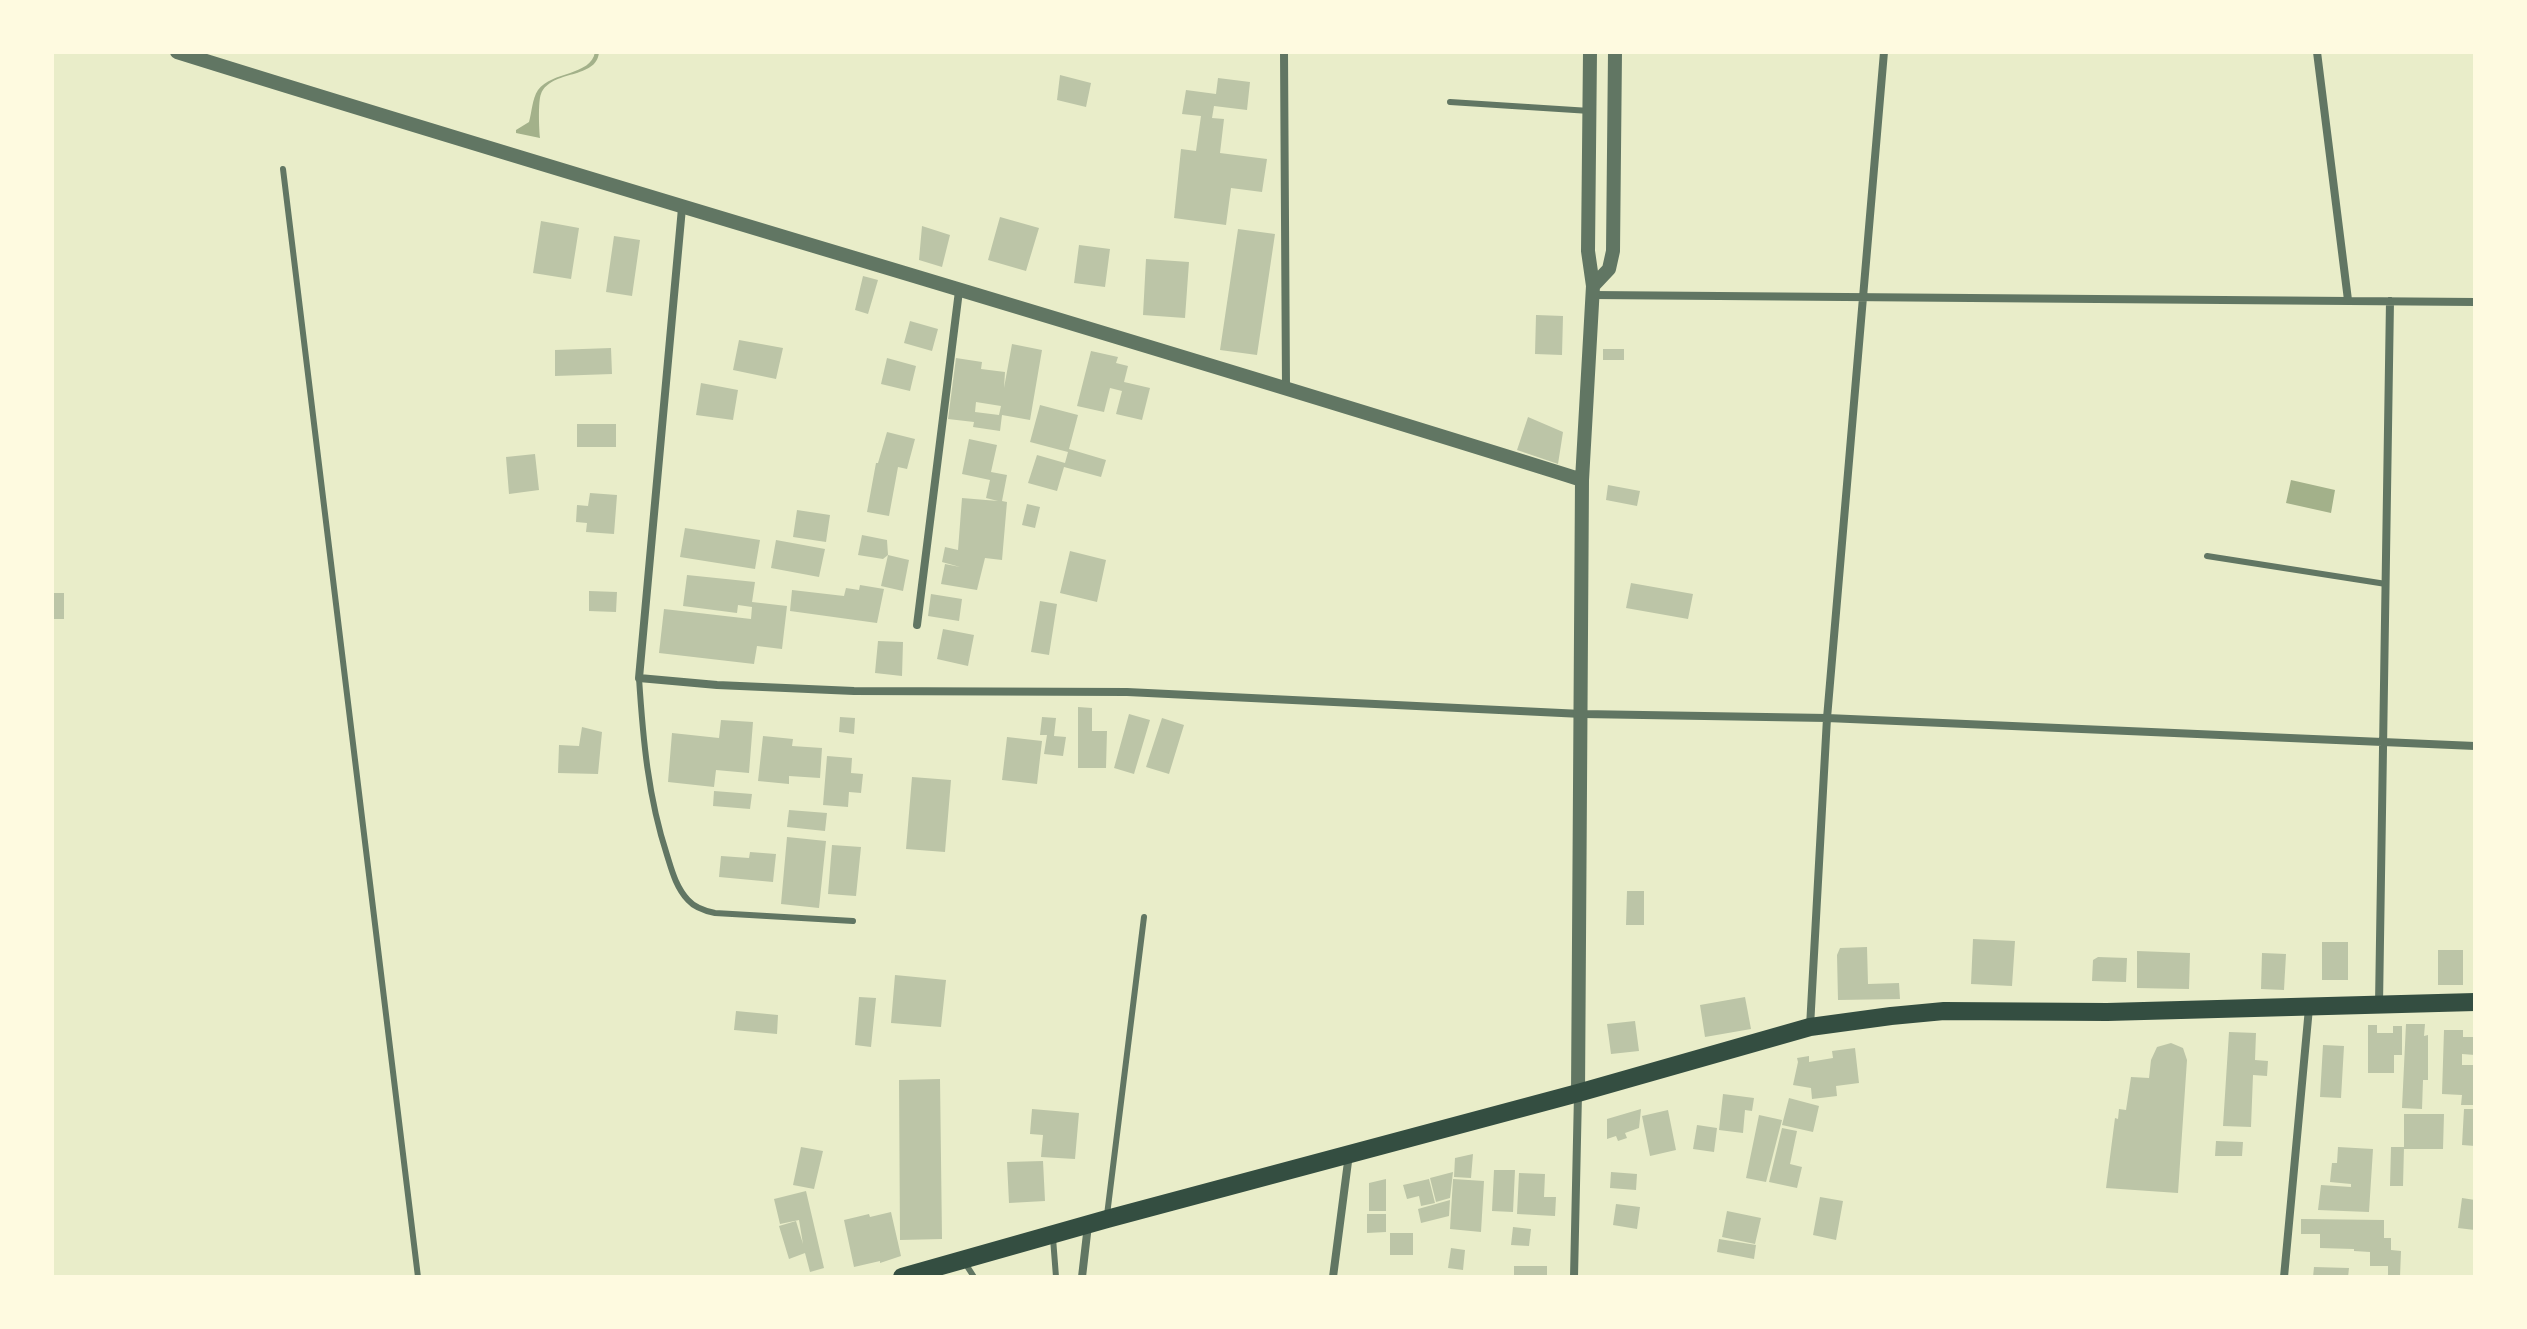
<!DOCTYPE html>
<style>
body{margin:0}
#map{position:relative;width:2527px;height:1329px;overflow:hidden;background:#e9edc9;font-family:Inter,sans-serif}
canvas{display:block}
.frame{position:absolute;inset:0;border:54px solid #fefae0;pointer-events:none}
</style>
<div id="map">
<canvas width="2527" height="1329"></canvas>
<div class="frame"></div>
</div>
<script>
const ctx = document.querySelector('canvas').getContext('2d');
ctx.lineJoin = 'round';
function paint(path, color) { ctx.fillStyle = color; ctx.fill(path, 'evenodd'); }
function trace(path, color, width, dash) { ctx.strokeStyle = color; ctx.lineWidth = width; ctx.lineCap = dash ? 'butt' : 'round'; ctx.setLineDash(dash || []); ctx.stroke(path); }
paint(new Path2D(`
 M595,52h4c-2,28 -48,17 -58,42 -3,7 -2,35 -1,44l-24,-5v-3l13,-8c3,-10 3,-23 9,-32 14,-19 53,-14 57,-38z
 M2291,480l44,10 -4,23 -45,-10z`), '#a3b18a');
paint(new Path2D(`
 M1060,75l31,8 -5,24 -29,-7z
 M1218,78l32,4 -3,28 -33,-4 -2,12 12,1 -4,34 47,6 -5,33 -31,-4 -5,37 -52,-7 7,-69 15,2 5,-35 -19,-2 4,-24 30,4z
 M1000,217l39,11 -13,43 -38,-11z
 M541,221l38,7 -8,51 -38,-6z
 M922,226l28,9 -8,32 -23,-7z
 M1238,229l37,5 -18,121 -37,-5z
 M614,236l26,4 -8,56 -26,-4z
 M1079,245l31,4 -5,38 -31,-4z
 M1146,259l43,3 -4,56 -42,-3z
 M863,276l15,4 -10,34 -13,-4z
 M1536,315l27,1 -1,39 -27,-1z
 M910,321l28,8 -6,22 -28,-8z
 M739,340l44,8 -7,31 -43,-9z
 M1012,344l30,6 -12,70 -28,-5 -2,16 -27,-4 1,-5 -26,-3 8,-61 26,4 -1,7 24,3 -1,16zM976,402l25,4 -2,9 -24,-3z
 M611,348l1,26 -57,2v-26z
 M1603,349h21v11h-21z
 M1091,351l27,6 -2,6 12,3 -4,16 26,6 -8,32 -26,-6 6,-23 -12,-3 -6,24 -27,-6z
 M887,358l29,8 -6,25 -29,-7z
 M701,383l37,7 -5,30 -37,-5z
 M1040,405l38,10 -9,34 37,11 -5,17 -37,-10 -7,24 -29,-8 9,-28 28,8 3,-11 -38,-10z
 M1528,417l35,15 -5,32 -41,-14z
 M577,424h39v23h-39z
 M887,432l28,7 -8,30 -9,-2 -9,49 -22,-4 9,-49h2z
 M969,439l28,6 -6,27 16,3 -5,26 5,1 -5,58 -17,-2 -8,32 -36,-6 4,-20 15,3 -18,-5 3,-15 13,3 4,-52 36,3 -12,-3 4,-18 -28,-6z
 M535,454l4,36 -30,4 -3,-37z
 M1608,485l32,6 -3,15 -31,-6z
 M590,493l27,2 -3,39 -28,-2 1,-9 -11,-1 1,-17 11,1z
 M1027,504l13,3 -5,21 -13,-3z
 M797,510l33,5 -4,27 -33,-5z
 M685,528l75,12 -5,29 -75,-12z
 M862,535l25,5 1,15 21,5 -6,31 -22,-5 7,-31 -5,4 -25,-4z
 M776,540l49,9 -6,28 -48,-9z
 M1070,551l36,9 -9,42 -37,-9z
 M687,575l68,7 -3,20 35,4 -5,43 -25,-3 -3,18 -95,-11 5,-44 87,10 1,-12 -14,-2 -1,8 -54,-7z
 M1631,583l62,11 -5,25 -62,-11z
 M860,585l24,4 -7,34 -87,-12 2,-21 52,6 2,-8 13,2z
 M589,591l28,1 -1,20 -27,-1z
 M52,593h12v26h-12z
 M931,594l31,5 -3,22 -31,-5z
 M1040,601l17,3 -8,51 -18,-3z
 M943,629l31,6 -6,31 -31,-7z
 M878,641l25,1 -1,34 -27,-3z
 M1078,707l14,1v23h15l-1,37h-28z
 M1129,714l21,6 -16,54 -20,-6z
 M840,717l15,1 -1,16 -15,-2z
 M1042,717l14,1 -2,18 12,1 -3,19 -19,-2 3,-19h-7z
 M1162,718l22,7 -15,49 -23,-7z
 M721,720l32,2 -4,51 -33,-3 -2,17 -46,-5 4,-49 47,5z
 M582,727l20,5 -4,42 -40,-1 1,-28 20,1z
 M763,736l30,3 -1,7 30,2 -2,30 -31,-2v8l-31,-3z
 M1007,737l35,4 -5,43 -35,-4z
 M827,756l25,2 -1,15 12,1 -2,19 -12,-1 -1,15 -25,-2z
 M912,777l39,3 -6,72 -39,-3z
 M714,791l38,3 -2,15 -37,-3z
 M789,810l38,3 -2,18 -38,-4z
 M787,837l39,4 -7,67 -38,-4z
 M832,845l29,2 -5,49 -28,-2z
 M750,852l26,2 -3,28 -54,-5 2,-21 28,2z
 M1627,891h17v34h-18z
 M1973,939l42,2 -3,45 -41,-2z
 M2322,942h26v38h-26z
 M1867,947l1,37 31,-1 1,16 -62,1 -1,-45 3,-7z
 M2438,950h25v35h-25z
 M2137,951l53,2 -1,36 -52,-1z
 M2262,953l24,1 -2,36 -23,-1z
 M2098,957l29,1 -1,24 -34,-1 1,-21z
 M895,975l51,5 -5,47 -50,-4z
 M859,997l17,1 -5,49 -16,-2z
 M1745,997l6,32 -46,8 -5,-32z
 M736,1011l42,4 -1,19 -43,-4z
 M1635,1021l4,30 -28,3 -4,-30z
 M2406,1024h19l-1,12 4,-1v45h-5l-1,29 -20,-1z
 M2368,1025h9v8h16v-7h9v29h-8v18h-26z
 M2444,1030h19v7h12v18l-13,-1v11h13v40h-14l1,-10 -20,-1z
 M2229,1032l27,1 -1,27 13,1 -1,15 -14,-1 -2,52 -28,-1z
 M2171,1043l12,5 4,12 -9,133 -72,-5 9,-70 3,1 1,-10 7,1 5,-33 18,1 2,-18 6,-13z
 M2323,1045l21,1 -3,52 -21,-1z
 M1855,1048l4,35 -23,3 1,10 -25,3 -1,-11 -18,-3 5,-23 -1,-4 12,-2v6l24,-4 -1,-7z
 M940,1079l2,160 -42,1 -1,-160z
 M1723,1094l31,4 -2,13 -7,-1 -2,23 -24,-3z
 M1789,1098l30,8 -6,26 -31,-7z
 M1032,1109l47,4 -4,46 -34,-2 2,-22 -13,-1z
 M1641,1109l-2,19 -14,5 2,5 -9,3 -2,-5 -9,3v-20z
 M2464,1109h11v37l-13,-1z
 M1668,1110l8,40 -26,6 -8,-40z
 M2404,1114h40l-1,35h-39z
 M1759,1115l23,5 -16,62 -20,-4z
 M1697,1125l20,3 -3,24 -21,-3z
 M1782,1128l15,3 -7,33 12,3 -5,21 -28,-6z
 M2216,1141l27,1 -1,14h-27z
 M801,1147l22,4 -9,38 -21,-4z
 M2338,1147l35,2 -4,63 -51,-2 3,-25 30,2v-3l-21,-2 2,-19h5z
 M2391,1147h13l-1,39h-13z
 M1473,1154l-2,24 -17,-1 1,-19z
 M1043,1161l2,40 -36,2 -2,-41z
 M1494,1170h21l-2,42 -21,-1z
 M1453,1172l-3,26 -14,4 -6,-24z
 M1611,1172l26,2 -1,16 -26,-2z
 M1519,1173l26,1 -1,23h12l-1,19 -38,-2z
 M1386,1179v32h-17v-28z
 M1429,1179l6,24 -14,3 -2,-10 -12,3 -4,-14z
 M1453,1179l31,2 -3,51 -31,-3z
 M806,1191l18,77 -14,4 -5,-19 -16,6 -10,-33 17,-5 7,23 -4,-24 -19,4 -6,-25z
 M1820,1197l23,4 -7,39 -23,-5z
 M2462,1198l13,2v30l-17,-2z
 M1450,1200l-1,16 -28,7 -3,-14z
 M1616,1204l24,3 -3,22 -24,-4z
 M1727,1211l34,7 -6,26 -33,-7z
 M891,1212l10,44 -21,7v-2l-26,6 -10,-47 25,-6 1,3z
 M1367,1214h19v18l-19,1z
 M2301,1219l83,1v18h7v12l10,1 -1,26h-12v-11h-18v-14l-16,-1v-2l-34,-1v-14h-19z
 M1513,1227l18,2 -2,17 -18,-1z
 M1390,1233h23v22h-23z
 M1719,1239l37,6 -2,14 -37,-7z
 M1451,1248l14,2 -2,20 -15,-2z
 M1514,1266h33v11h-33z
 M2314,1267l35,1 -1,9h-35z`), '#bcc5a7');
trace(new Path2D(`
 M1450,102l140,9
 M283,169l135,1108
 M2207,556l179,28
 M639,678c4,61 9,119 28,177 5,16 9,32 21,45 7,8 17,11 27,13l138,8
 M1107,1215l37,-298
 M1053,1238l3,39
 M965,1263l9,14`), '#617663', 6);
trace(new Path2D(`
 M1284,52l2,335
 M2317,52l31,248
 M682,208l-43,470 78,7 137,6 273,1 455,22 245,4 648,28
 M1593,295l882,7
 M917,625l42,-334
 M2379,1004l11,-703
 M1810,1027l17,-309 57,-666
 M1082,1277l6,-52
 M1333,1277l16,-123
 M1574,1277l4,-183
 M2284,1277l25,-269`), '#617663', 8);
trace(new Path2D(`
 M177,52c467,146 938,281 1405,428
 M1593,286l16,-17 4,-18 2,-199
 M1578,1093l4,-613 11,-194 -5,-35 2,-199`), '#617663', 14);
trace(new Path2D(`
 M902,1277l205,-58 471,-126 232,-66 81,-11 53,-5 163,1 368,-10`), '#344e41', 18);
</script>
